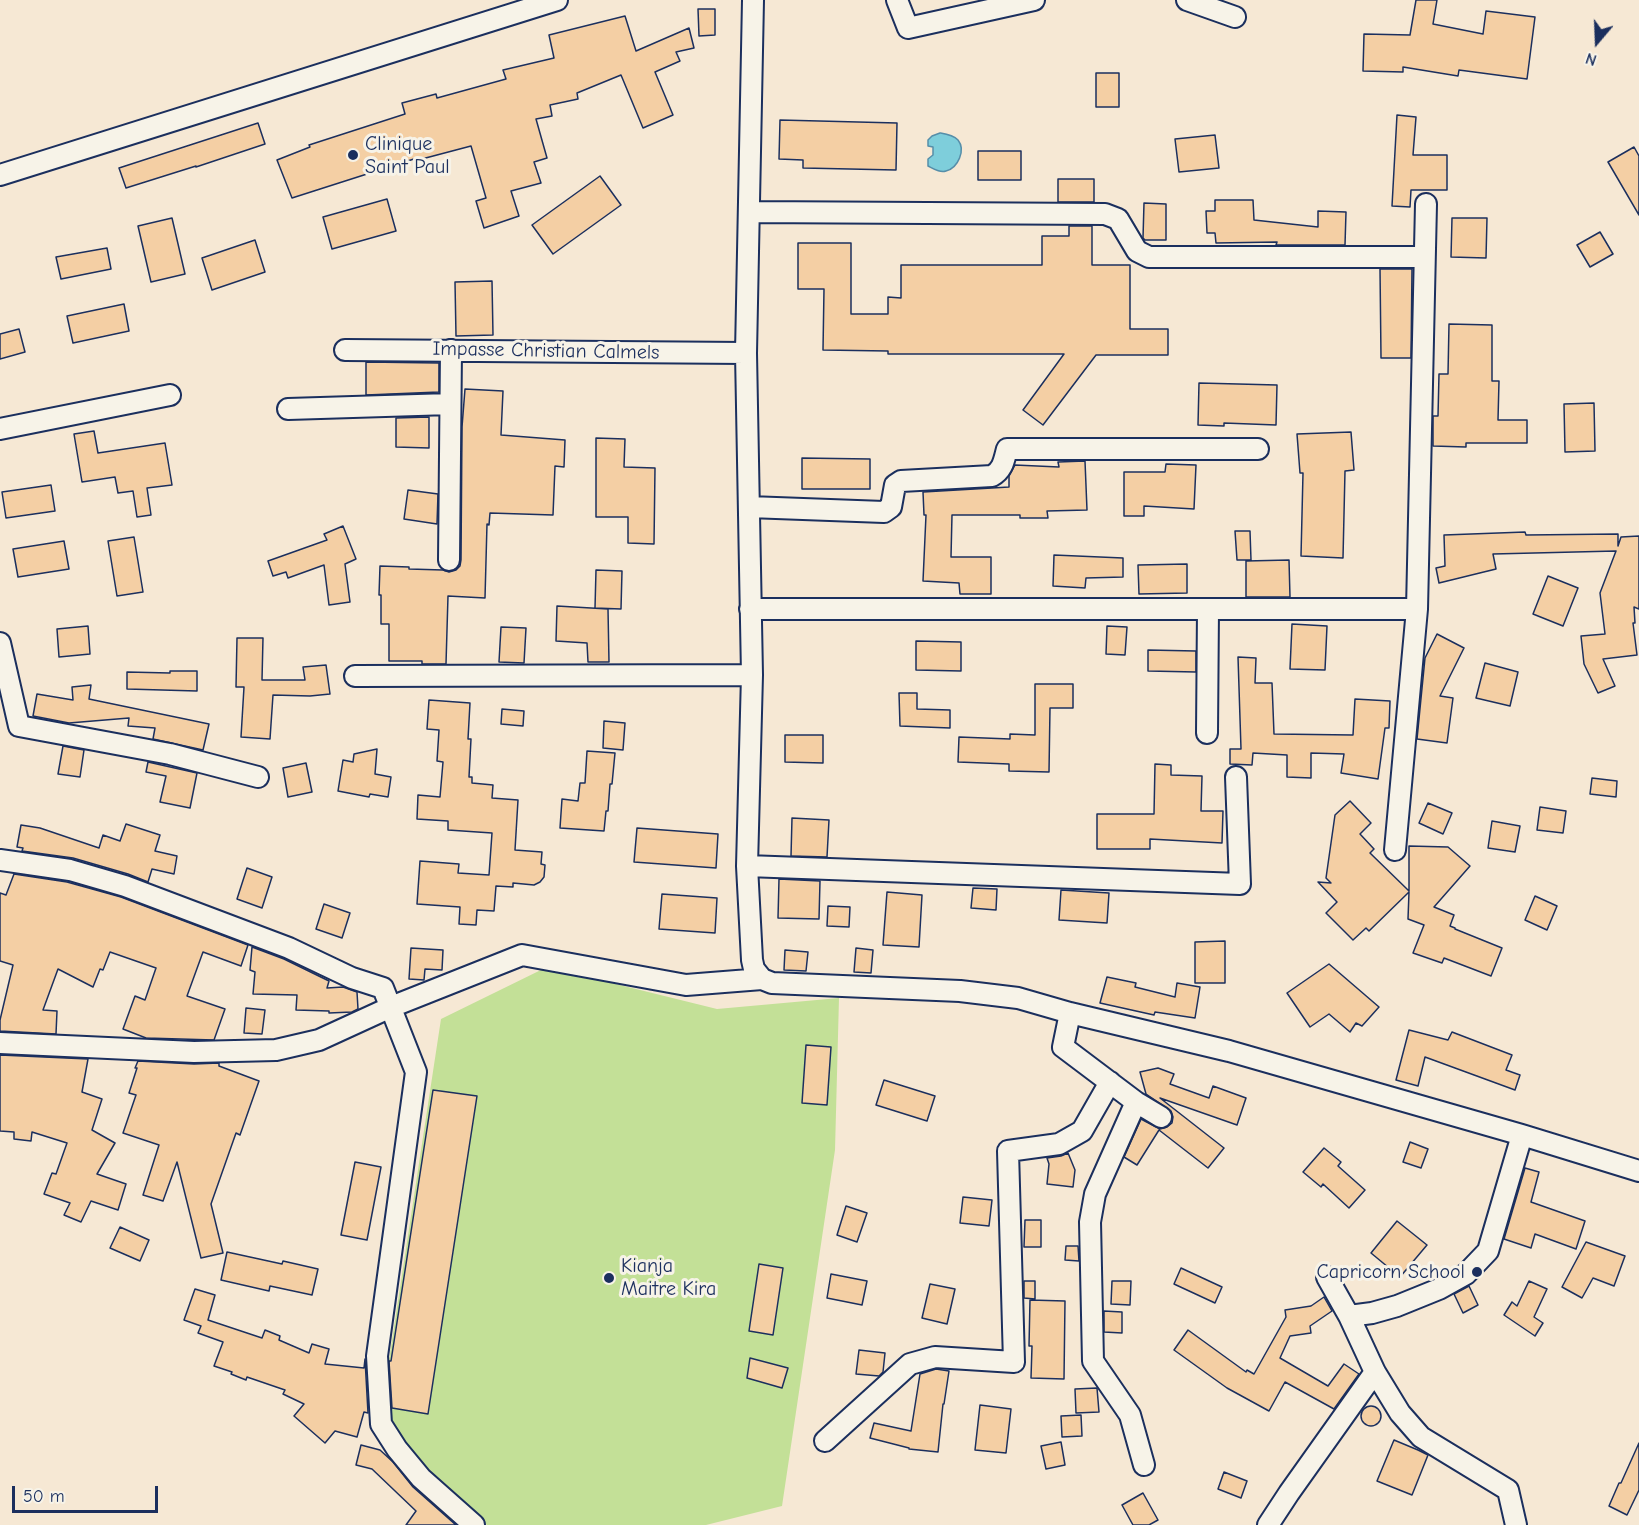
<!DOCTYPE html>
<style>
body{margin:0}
#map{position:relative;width:1639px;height:1525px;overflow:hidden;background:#f6e8d4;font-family:"Comic Neue",sans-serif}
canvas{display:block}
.north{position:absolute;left:1567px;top:12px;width:60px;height:60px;-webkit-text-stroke:4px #f7f3e8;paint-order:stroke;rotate:199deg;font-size:16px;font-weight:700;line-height:24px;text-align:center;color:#1b2f5e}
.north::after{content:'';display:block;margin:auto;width:21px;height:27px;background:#1b2f5e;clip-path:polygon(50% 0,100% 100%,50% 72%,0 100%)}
.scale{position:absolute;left:12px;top:1486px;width:146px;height:27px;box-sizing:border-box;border:3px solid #1b2f5e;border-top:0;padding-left:8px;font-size:18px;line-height:21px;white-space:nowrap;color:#1b2f5e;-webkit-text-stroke:4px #f7f3e8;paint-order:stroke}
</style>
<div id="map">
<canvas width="1639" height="1525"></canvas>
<div class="north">N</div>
<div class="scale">50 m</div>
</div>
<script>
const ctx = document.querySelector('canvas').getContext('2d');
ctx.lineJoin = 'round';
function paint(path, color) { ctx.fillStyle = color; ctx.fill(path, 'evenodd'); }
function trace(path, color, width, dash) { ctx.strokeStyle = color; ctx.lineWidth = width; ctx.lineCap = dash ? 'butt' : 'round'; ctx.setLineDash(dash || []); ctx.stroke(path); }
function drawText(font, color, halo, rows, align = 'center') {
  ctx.font = font + ' "Comic Neue",sans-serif'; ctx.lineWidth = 6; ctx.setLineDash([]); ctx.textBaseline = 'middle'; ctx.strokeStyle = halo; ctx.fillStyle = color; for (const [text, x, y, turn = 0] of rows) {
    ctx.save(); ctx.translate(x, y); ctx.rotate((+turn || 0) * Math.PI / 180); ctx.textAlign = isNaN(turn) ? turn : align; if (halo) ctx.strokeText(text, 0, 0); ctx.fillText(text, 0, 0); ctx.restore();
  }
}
paint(new Path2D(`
 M547,967l170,42 122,-11 -4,152 -53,356 -76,19h-219l-87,-78 -18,-41 59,-387z`), '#c3e097');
const water = new Path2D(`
 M940,133c6,1 13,2 18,7 8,10 0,28 -12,31 -6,2 -12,-2 -18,-5v-7l5,-4v-8l-5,-1v-6l4,-4z`);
paint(water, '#7ecedb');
trace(water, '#568ea9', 1.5);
const building = new Path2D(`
 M1416,0h21l-4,24 50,10 3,-23 49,6 -8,62 -68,-9 -1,6 -55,-9v5l-40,-1 1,-37 46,1z
 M698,9h17v26l-16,1z
 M625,16l11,35 53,-23 5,20 -18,4 4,9 -25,11 18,43 -30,13 -22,-53 -44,18 1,6 -28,6 2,11 -16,3 11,39 -13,4 7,21 -30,8 8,25 -35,12 -8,-27 10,-3 -15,-52 -53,14 -1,-2 -125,40 -15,-38 33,-13 -1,-2 96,-31 -3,-11 34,-9 1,4 69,-19 -3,-9 51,-12 -5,-23z
 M1096,73h23v34h-23z
 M1397,115l19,2 -3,38h34v35h-36l-1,17 -18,-1z
 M780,120l117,3 -1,47 -93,-2v-8l-24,-1z
 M258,123l7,21 -69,23v-1l-70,22 -7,-20z
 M1215,135l4,33 -40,4 -4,-33z
 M1634,147l5,9v59l-31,-53z
 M978,151h43v29h-43z
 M600,176l21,29 -68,49 -21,-29z
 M1058,179h36v23h-36z
 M387,199l9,32 -64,18 -9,-32z
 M1215,200h38l1,20 64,7v-16l28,1 -1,33h-69l1,-3 -61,1 -1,-10h-8l-1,-22h9z
 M1144,203l22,1v36h-21l-2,-2z
 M172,218l13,56 -34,8 -13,-56z
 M1452,218h35l-1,40 -35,-1z
 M1069,226h23v39h38v64h38v26h-72l-53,70 -20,-15 41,-56h-176v-3l-65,-1 1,-61h-26v-46h53v71h37v-17l13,1v-33h141v-29h27z
 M1600,232l13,22 -23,13 -13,-22z
 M255,240l10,32 -53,18 -10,-32z
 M107,248l4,21 -50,10 -5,-22z
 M1380,269h32l-1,89h-30z
 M492,281l1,54 -37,1 -1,-54z
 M124,304l5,27 -56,12 -6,-27z
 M1449,324l43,1v56h7l-1,39h29v23h-61v4l-33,-1v-30h5l1,-42h9z
 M19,329l6,23 -25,7v-25z
 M366,362l73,1v29l-73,3z
 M1199,383l78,2 -1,40 -52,-2v3l-26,-1z
 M465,389l38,2 -2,44 64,5 -1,27 -9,-1 -2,49 -63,-2 -1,12 -2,-1 -2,74 -37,-2 -2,68h-24v-3h-33v-37h-8v-29h-2l1,-29 29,1v2l34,1 6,2 7,-2 4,-4 1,-6 1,-133z
 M1594,403l1,48 -30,1 -1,-48z
 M429,417v31l-33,-1v-29z
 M94,431l4,22 67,-10 7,42 -25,3 4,27 -14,2 -4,-26 -15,2 -3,-16 -33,5 -8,-48z
 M1351,432l3,38 -9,1 -2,87 -42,-2 2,-83h-3l-3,-39z
 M596,438l29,1 -1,28 31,1 -1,76 -26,-1v-26h-32z
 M802,458l68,1v30h-68z
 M1085,461l2,49 -40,1 1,7h-28v-3h-68l-1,42h40v37h-31l-1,-11 -36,-2 3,-66h-2l-1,-23 86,-5v-11l6,-11 44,2 -1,-5z
 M1166,464l30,1 -2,44 -50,-3v10h-20v-44h41z
 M51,485l4,26 -49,7 -4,-26z
 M408,490l30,4 -1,30 -33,-5z
 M343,526l13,33 -11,5 5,38 -21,3 -5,-40 -36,13 -2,-6 -13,4 -5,-15 59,-21 -3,-6z
 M1235,531h15l1,29h-14z
 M1525,532l1,3 92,-1v12l3,-9 18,-1v73l-5,-2 1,16h-2l4,32 -34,4 12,27 -17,7 -14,-29 -3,-28 24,-2 -5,-41 16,-42 -123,3 3,15 -57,14 -3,-15 9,-2 -1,-31z
 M134,537l9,55 -26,4 -9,-55z
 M64,541l5,28 -51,8 -5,-28z
 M1054,555l69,3v19l-37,1 -1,10 -32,-2z
 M1289,560l1,37h-44v-36z
 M1187,564v29l-48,1 -1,-29z
 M596,570l26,1 -1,38 -26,-1z
 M1548,576l30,12 -15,38 -30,-12z
 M557,606l51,3 1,53h-21l-1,-19 -31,-2z
 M1292,624l35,2 -2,44 -35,-1z
 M88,626l2,28 -31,3 -2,-28z
 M1107,626l20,1 -2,28 -19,-1z
 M501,627l25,1 -2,35 -25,-1z
 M1437,634l27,14 -24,48 13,2 -6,45 -30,-4 8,-81z
 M237,638h26l-1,42h43l-2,-13 23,-2 4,29 -20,2 -37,-1 -3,44 -29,-2 3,-50h-8z
 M916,641l45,1v29l-45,-1z
 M1148,650l48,1v21l-48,-1z
 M1238,657l18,1 -1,25h17l2,51 79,1 2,-36 35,2 -1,27h-4l-7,51 -37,-6 3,-19 -33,-1v25l-24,-1v-22l-34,-2 -1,12 -22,-1v-15h11z
 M1485,663l33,9 -8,34 -34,-8z
 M170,671h27v20l-70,-2v-17l43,1z
 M1035,684h38v24h-23l-1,64 -40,-1v-7l-51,-2 1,-25 51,2v-5l25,1z
 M91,685l-2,14 120,25 -6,26 -50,-11 2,-11 -27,-2 1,-8 -60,5 -36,-7 4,-22 36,6 -1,-13z
 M899,693h18v16l33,1v18l-50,-2z
 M429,700l41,3 -2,36h3l-2,38h3v6l21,2 -1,13 26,2 -3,50 27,2 -1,12 4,1 -1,12 -4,5 -6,3 -21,-2v4l-17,-1 -2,25 -17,-1 -1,15 -17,-1 1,-17 -43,-3 3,-43 39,3 -1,9 31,2 3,-42 -44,-3v-9l-31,-2 1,-24 22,2 3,-35 -6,-1 2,-31 -12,-1z
 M502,709l22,2 -1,15 -22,-2z
 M604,721l21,2 -2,27 -20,-2z
 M785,735h38v28l-38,-1z
 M63,746l21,4 -4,27 -22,-3z
 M377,749l-2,25 16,3 -3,20 -18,-3 -1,3 -31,-6 5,-31 10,2 1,-8z
 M587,751l28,2 -3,31h-2l-2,27h-2l-2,20 -44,-3 2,-29 16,2 2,-18h5z
 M148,762l49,11 -7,35 -30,-6 6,-26 -20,-4z
 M306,763l6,29 -24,5 -5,-29z
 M1155,764l16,1v10l31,1 -1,35h22l-1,32 -72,-4v10h-53v-35h57z
 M1592,778l25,3 -1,16 -26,-3z
 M1350,801l21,22 -11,11 14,15 -4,4 39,38v-45l39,1 22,19 -36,41 20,8 -4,11 5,2v1l47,19 -11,28 -47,-18 -2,5 -29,-10 11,-28 -16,-6 1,-27 -40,39 -3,-3 -13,12 -27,-27 11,-11 -19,-20 13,1 -5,-5 9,-63z
 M1428,803l24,10 -9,21 -24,-11z
 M1540,807l26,4 -3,22 -26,-3z
 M792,818l37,2 -2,37 -36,-1z
 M1492,821l28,5 -5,26 -27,-4z
 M126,824l34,11 -5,16 22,5 -3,18 -22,-5 -4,13 -20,-8 -55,-16 -51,-7 1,-3 -6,-1 4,-22 19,3 59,20 4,-13 17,6z
 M637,828l81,6 -2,34 -82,-6z
 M247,868l25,9 -10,31 -25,-9z
 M14,874l53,8 54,15 127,48 -7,21 -38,-14 -16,44 38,13 -11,31 -68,-2 -23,-9 12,-33 10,4 11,-32 -46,-16 -7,18 -3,-1 -7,18 -35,-18 -15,41 14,1 -1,23 -56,-3v-11l13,-55 -13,-4v-68l6,2z
 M779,879l41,2 -1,38 -41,-1z
 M973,888l24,1 -1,21 -25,-2z
 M1061,890l48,3 -2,30 -48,-3z
 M887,892l35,3 -3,52 -36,-2z
 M662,894l55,4 -2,35 -56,-4z
 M1535,896l22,10 -10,24 -22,-10z
 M324,904l26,9 -8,25 -26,-9z
 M828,906l22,1 -1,20 -22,-1z
 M1225,941v42h-30v-41z
 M252,947l32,12 45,22 -2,7 16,-1 14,5 1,17 -6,3 -23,1v-2l-33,-1 1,-15 -44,-1 2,-22 -5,-2z
 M411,948l32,2 -1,20 -17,-1 -1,11 -15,-1z
 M856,948l17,2 -2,23 -17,-1z
 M785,950l23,2 -2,19 -22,-1z
 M1329,964l50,43 -17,19 -6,-3 -6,9 -21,-18 -19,13 -23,-34z
 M1107,977l29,6 -1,4 40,10 2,-14 23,4 -5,31 -40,-6 -1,3 -54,-12z
 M246,1008l19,2 -3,24 -18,-1z
 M1409,1030l39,10 4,-8 60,23 -6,15 14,5 -5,15 -90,-33 -7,29 -22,-6z
 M806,1045l25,2 -4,58 -25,-2z
 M0,1055l88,4 -6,33 20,7 -10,31 23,13 -18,31 29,10 -8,26 -27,-9 -10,21 -17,-7 6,-12 -26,-9 8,-21 4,1 11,-31 -35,-11 -1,9 -17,-2v-7l-14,-1z
 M138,1061l56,3 25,-1v3l40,15 -19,54 -4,-2 -25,71 12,49 -22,5 -24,-96 -14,39 -20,-6 16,-50 -36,-12 13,-38 -7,-2 8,-25h-2z
 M1158,1068l16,6 -4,10 39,14 4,-12 33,12 -9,27 -77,-27 64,50 -16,20 -49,-38 -22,35 -13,-8 17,-38 19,10 7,-2 5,-4 1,-6 -2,-6 -25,-17 -6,-22z
 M884,1080l51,16 -8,25 -51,-16z
 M433,1090l44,6 -49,318 -36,-6 -3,-47h2z
 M1410,1142l18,7 -7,19 -18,-6z
 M1324,1148l17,14 -3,4 27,24 -16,18 -26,-24 -2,3 -18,-15z
 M1068,1153l7,17 -2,17 -26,-3 2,-20 -2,-6 14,-2z
 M355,1162l26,5 -14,73 -26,-5z
 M1525,1168l14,4 -8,30 54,19 -9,28 -41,-15 -4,14 -27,-9z
 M963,1197l29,3 -3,26 -29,-3z
 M846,1206l21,7 -10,29 -20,-7z
 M1025,1220h16v27h-17z
 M1397,1221l30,24 -27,32 -29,-24z
 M120,1227l29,13 -9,21 -30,-13z
 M1586,1242l39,14 -11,30 -21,-8 -11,20 -20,-11z
 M1066,1246h12l1,15 -14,-1z
 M227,1252l55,12 1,-3 35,8 -6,26 -42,-9 -1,5 -48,-11z
 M759,1264l24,4 -10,67 -24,-4z
 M1181,1268l41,19 -7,16 -41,-19z
 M831,1274l36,7 -5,24 -35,-7z
 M1024,1281h11v18l-11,-1z
 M1112,1281h19l-1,24 -19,-1z
 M1529,1281l18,8 -13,28 9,6 -8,13 -31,-21 8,-13 5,4z
 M930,1284l25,5 -8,35 -25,-6z
 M1469,1286l9,19 -15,8 -9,-19z
 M195,1289l20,6 -7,25 54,18 3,-8 15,6 -1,4 30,13 3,-9 17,5 -4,15 39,4 1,-9 3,54 -4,-1 -7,25 -22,-6 -10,12 -31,-27 10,-12 -21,-10 2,-4 -38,-13 -1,3 -15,-6 1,-2 -18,-6 9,-24 -25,-9 3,-7 -17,-6z
 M1324,1297l8,14 -22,15 1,7 -21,3 -10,22 48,28 16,-22 15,10 -25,35 -49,-27 -16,29 -42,-23 -53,-38 14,-20 58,42 1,-2 7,4 32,-57 -1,-7 26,-4z
 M1030,1300l35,1 -1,78 -33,-1 1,-32h-3z
 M1104,1311l18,1v21l-18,-1z
 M859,1350l26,3 -2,19 -4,4 -23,-2z
 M750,1358l38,10 -6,20 -35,-10z
 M936,1369l13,2 -5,33h-1l-5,48 -29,-3v-1l-39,-10 4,-15 37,8 9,-57z
 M1097,1388l2,24 -23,1 -1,-24z
 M980,1405l31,4 -5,44 -31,-3z
 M1361 1416a10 10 0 1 1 20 0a10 10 0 1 1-20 0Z
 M1081,1415l1,21 -20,1 -1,-21z
 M1394,1440l24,10 10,5 -16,40 -35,-14z
 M1061,1442l4,23 -19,4 -5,-23z
 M1639,1443v47l-12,25 -18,-9 10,-23h2z
 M361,1445l19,5 13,12 20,25 43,38h-50l10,-14 -44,-42 -16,-4z
 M1224,1472l23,9 -6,17 -23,-9z
 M1143,1493l15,27 -9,5h-16l-11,-20z`);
paint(building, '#f4cfa4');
trace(building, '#1b2f5e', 1.5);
const minor = new Path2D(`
 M753,0l-7,353 6,322 -5,191 5,94 2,9 8,10
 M897,0l11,28 126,-28
 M1187,0l48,17
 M0,175l557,-175
 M749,212l356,2 13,5 19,32 12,6h275
 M345,350l401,3
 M288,409l162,-5
 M0,429l170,-34
 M749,507l135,5 7,-5 4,-22 6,-4 91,-5c11,-6 12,-16 15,-27h251
 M449,560l2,-210
 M750,609h667
 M0,643l19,83 151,28 88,23
 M355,676l397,-1
 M1207,733l1,-124
 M1395,850l22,-241 9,-405
 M0,860l70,10 55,16 164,62 63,30 31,10 33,84 -39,284 4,68 16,25 24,29 53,47
 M747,866l493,18 -4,-107
 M1070,1013l-7,34 73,55 25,15
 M0,1043l194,9 82,-2 43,-10 72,-33 131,-52 164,30 76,-6 10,4 188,8 58,7 52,15 159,38 293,84 117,36
 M1136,1102l-41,92 -5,28 3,139 37,54 14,50
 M1327,1277l22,39 26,56 25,41 21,24 87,53 8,35
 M1349,1316l23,-3 25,-7 42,-17 27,-15 22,-23 34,-116
 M825,1441l85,-77 25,-7 79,5 -6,-211 51,-7 23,-13 28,-49
 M1268,1525l21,-32 86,-121`);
trace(minor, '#1b2f5e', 24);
trace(minor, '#f7f3e8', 20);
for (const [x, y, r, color] of [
 [353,155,6,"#1b2f5e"],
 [1477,1272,6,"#1b2f5e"],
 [609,1278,6,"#1b2f5e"]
]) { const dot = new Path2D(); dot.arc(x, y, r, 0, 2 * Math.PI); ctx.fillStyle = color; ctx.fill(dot); trace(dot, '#f7f3e8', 2); }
drawText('20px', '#1b2f5e', '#f7f3e8', [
 ["Clinique",365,144],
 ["Saint Paul",365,167],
 ["Kianja",621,1266],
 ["Maitre Kira",621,1289],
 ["Capricorn School",1465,1272,"right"]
], 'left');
drawText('20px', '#1b2f5e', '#f7f3e8', [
 ["Impasse Christian Calmels",546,351,1]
]);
</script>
